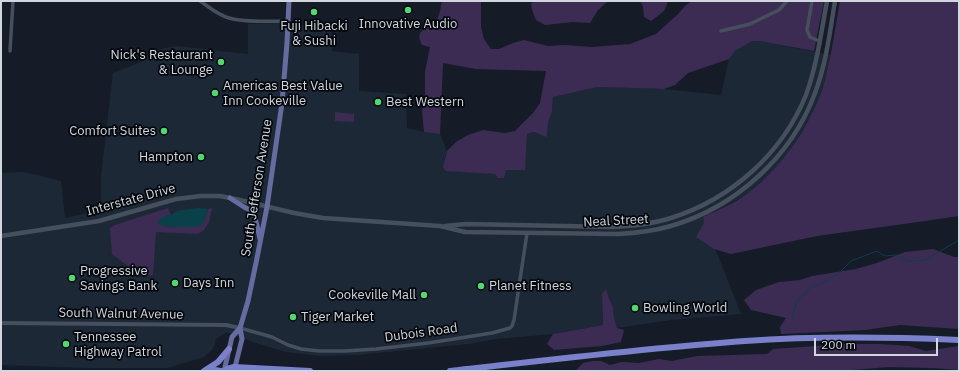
<!DOCTYPE html>
<style>
body{margin:0}
#map{position:relative;width:960px;height:372px;overflow:hidden;background:#151c28;font-family:"IBM Plex Sans",sans-serif}
canvas{display:block}
.frame{position:absolute;inset:0;border:2px solid #d2d7df;pointer-events:none}
.scale{position:absolute;left:814px;top:338px;width:124px;height:18px;box-sizing:border-box;border:2px solid #d2d7df;border-top:0;padding-left:5px;font-size:12px;line-height:14px;white-space:nowrap;color:#d2d7df;-webkit-text-stroke:3px #04070b;paint-order:stroke}
</style>
<div id="map">
<canvas width="960" height="372"></canvas>
<div class="frame"></div>
<div class="scale">200 m</div>
</div>
<script>
const ctx = document.querySelector('canvas').getContext('2d');
ctx.lineJoin = 'round';
function paint(path, color) { ctx.fillStyle = color; ctx.fill(path, 'evenodd'); }
function trace(path, color, width, dash) { ctx.strokeStyle = color; ctx.lineWidth = width; ctx.lineCap = dash ? 'butt' : 'round'; ctx.setLineDash(dash || []); ctx.stroke(path); }
function drawText(font, color, halo, rows, align = 'center') {
  ctx.font = font + ' "IBM Plex Sans",sans-serif'; ctx.lineWidth = 3.5; ctx.setLineDash([]); ctx.textBaseline = 'middle'; ctx.strokeStyle = halo; ctx.fillStyle = color; for (const [text, x, y, turn = 0] of rows) {
    ctx.save(); ctx.translate(x, y); ctx.rotate((+turn || 0) * Math.PI / 180); ctx.textAlign = isNaN(turn) ? turn : align; if (halo) ctx.strokeText(text, 0, 0); ctx.fillText(text, 0, 0); ctx.restore();
  }
}
paint(new Path2D(`
 M279,23l52,5 1,23 27,3v37l47,3 1,34 17,4 16,2 7,17 -3,9 44,13 7,1 3,4 28,-32 1,-12 7,-2 13,4 1,-13 4,-12 1,-14 45,-10 66,2 57,6 8,-36 6,-8 17,-10h7l72,14 -8,32 -12,30 -21,33 -19,23 -23,20 -22,13 -23,12 38,96 -70,6 -54,8 -3,-10 -1,-11 -7,-18 -4,5 1,31 -50,9 -57,5 -28,5 -71,7 -39,4 -39,1 -33,-4 -33,-10 -26,-10 -11,7 -1,5 -3,6 -8,7 -37,11h-77l-89,-3v-192l24,-1 36,9 4,37 36,-8v-33l12,-104 28,-11 11,-11 25,-5 71,8v-30z`), '#1d2837');
paint(new Path2D(`
 M442,1h39v26l3,12 7,10h8l14,-6 11,-3 24,6 16,-1 28,2 38,-3 26,-10 22,-20 8,-9 6,-4h132l-10,50 -55,-10h-7l-17,10 -6,8 -41,14 -13,12 -11,4 -66,-2 -45,10 -1,14 -4,12 -1,14 -13,-5 -7,2 -2,36h-19l-2,8h-6l-3,-4 -49,-3 -3,-4 4,-16 9,-9 12,-7 15,-5 22,3 10,-2 18,-18 7,-10 6,-32 -70,-2 -33,-6 -3,71 -16,-2 -2,-22 3,-16v-22l5,-25 -8,-2c-8,-16 4,-14 12,-22 6,-6 6,-14 8,-22z
 M535,1h73l-10,9 -8,13 -17,-1 -28,3 -9,-5 -4,-10 -1,-7z
 M640,1h28v1l-4,9 -13,10 -7,-4 -1,-11z
 M840,1h119v215l-48,7 -94,13 -86,18 -17,-5 -18,-12 8,-14 -1,-6c16,-7 32,-14 45,-24 34,-26 61,-65 75,-106 2,-6 3,-13 5,-20 5,-22 8,-44 12,-66z
 M335,112l19,2v8l-19,-1z
 M168,208l3,7 -5,1 -3,10 20,1 16,-1c5,-5 8,-10 9,-17l4,-1 -3,14 -5,8 -6,4 -42,-2 -3,43 -8,1 -8,-3 -25,-19 -2,-26 5,-3z
 M933,249l21,8h5v72l-59,-4 -35,5 -84,4 -1,-7 6,-9 -35,-8 -7,-10 12,-10 23,-8 21,-2 12,-4 44,-7 21,-6 28,-11z
 M606,289l3,9 4,9 1,11 3,10 7,2 -3,12 -19,4 -48,4 -7,-6 6,-10 50,-9 -1,-31z
 M844,344h36l29,2 17,5 33,-5v24l-26,-2 -45,-1 -47,4h-262l-3,-1 7,-7 9,-2h9l9,4 12,-3 17,1 20,-4 13,2 25,-5 70,-2 6,-5z`), '#3c2c53');
paint(new Path2D(`
 M198,208l10,1c-1,7 -4,12 -8,17 -9,2 -33,1 -41,-1l-1,-3 3,-4 5,-2 5,-1 6,-4z`), '#0a404a');
trace(new Path2D(`
 M792,319l5,-18 15,-14 14,-6 13,-8 12,-12 26,-10 8,5 11,-1 12,6 17,-1 34,-20`), '#0a404a', 1);
trace(new Path2D(`
 M200,1c9,6 18,14 29,17 17,5 42,3 59,3
 M812,1l-5,29 3,7 9,4
 M721,31l29,-7 29,-14 8,-9
 M10,51l3,-50
 M240,328l32,9 16,8 13,4 18,2h26l31,-2 52,-6 64,-10 18,-5 2,-2 2,-6 13,-87`), '#464f5c', 3.5);
trace(new Path2D(`
 M1,323l225,2 14,3`), '#464f5c', 4);
trace(new Path2D(`
 M445,226l21,-2 146,3c20,-1 40,-3 59,-9 60,-19 111,-64 135,-123 11,-30 15,-62 21,-94
 M1,236l98,-15 77,-22 25,-3h19l20,4 54,13 29,5 117,8 25,6 153,2c18,-1 36,-3 53,-8 65,-19 121,-70 144,-133 11,-29 15,-61 20,-92`), '#464f5c', 4.5);
trace(new Path2D(`
 M230,198l14,9 8,4c4,7 6,19 8,28
 M224,371l8,-34 8,-9 8,-27 8,-38 11,-56 15,-104 5,-60 2,-42
 M234,371l8,-32 -2,-11`), '#666c9f', 5);
trace(new Path2D(`
 M204,371l14,-9 11,-13
 M207,371l8,-1 6,1
 M224,371l3,-2 7,-2 76,4
 M450,371c98,-11 196,-23 295,-30 71,-5 143,-4 214,-1`), '#7b80cb', 6);
for (const [x, y, r, color] of [
 [408,10,4,"#54d672"],
 [314,12,4,"#54d672"],
 [221,62,4,"#54d672"],
 [215,93,4,"#54d672"],
 [378,102,4,"#54d672"],
 [164,131,4,"#54d672"],
 [201,157,4,"#54d672"],
 [72,278,4,"#54d672"],
 [175,283,4,"#54d672"],
 [481,286,4,"#54d672"],
 [424,295,4,"#54d672"],
 [635,308,4,"#54d672"],
 [293,317,4,"#54d672"],
 [66,344,4,"#54d672"]
]) { const dot = new Path2D(); dot.arc(x, y, r, 0, 2 * Math.PI); ctx.fillStyle = color; ctx.fill(dot); trace(dot, '#04070b', 1.5); }
drawText('13px', '#d2d7df', '#04070b', [
 ["Innovative Audio",408,24,"center"],
 ["Fuji Hibacki",314,26,"center"],
 ["& Sushi",314,41,"center"],
 ["Nick's Restaurant",213,55,"right"],
 ["& Lounge",213,70,"right"],
 ["Americas Best Value",223,86],
 ["Inn Cookeville",223,101],
 ["Best Western",386,102],
 ["Comfort Suites",156,131,"right"],
 ["Hampton",193,157,"right"],
 ["Progressive",80,271],
 ["Savings Bank",80,286],
 ["Days Inn",183,283],
 ["Planet Fitness",489,286],
 ["Cookeville Mall",416,295,"right"],
 ["Bowling World",643,308],
 ["Tiger Market",301,317],
 ["Tennessee",74,337],
 ["Highway Patrol",74,352]
], 'left');
drawText('13px', '#d2d7df', '#04070b', [
 ["South Jefferson Avenue",257,188,-81],
 ["Interstate Drive",131,200,-15],
 ["Neal Street",616,221,-3],
 ["South Walnut Avenue",121,314,1],
 ["Dubois Road",421,333,-8]
]);
</script>
